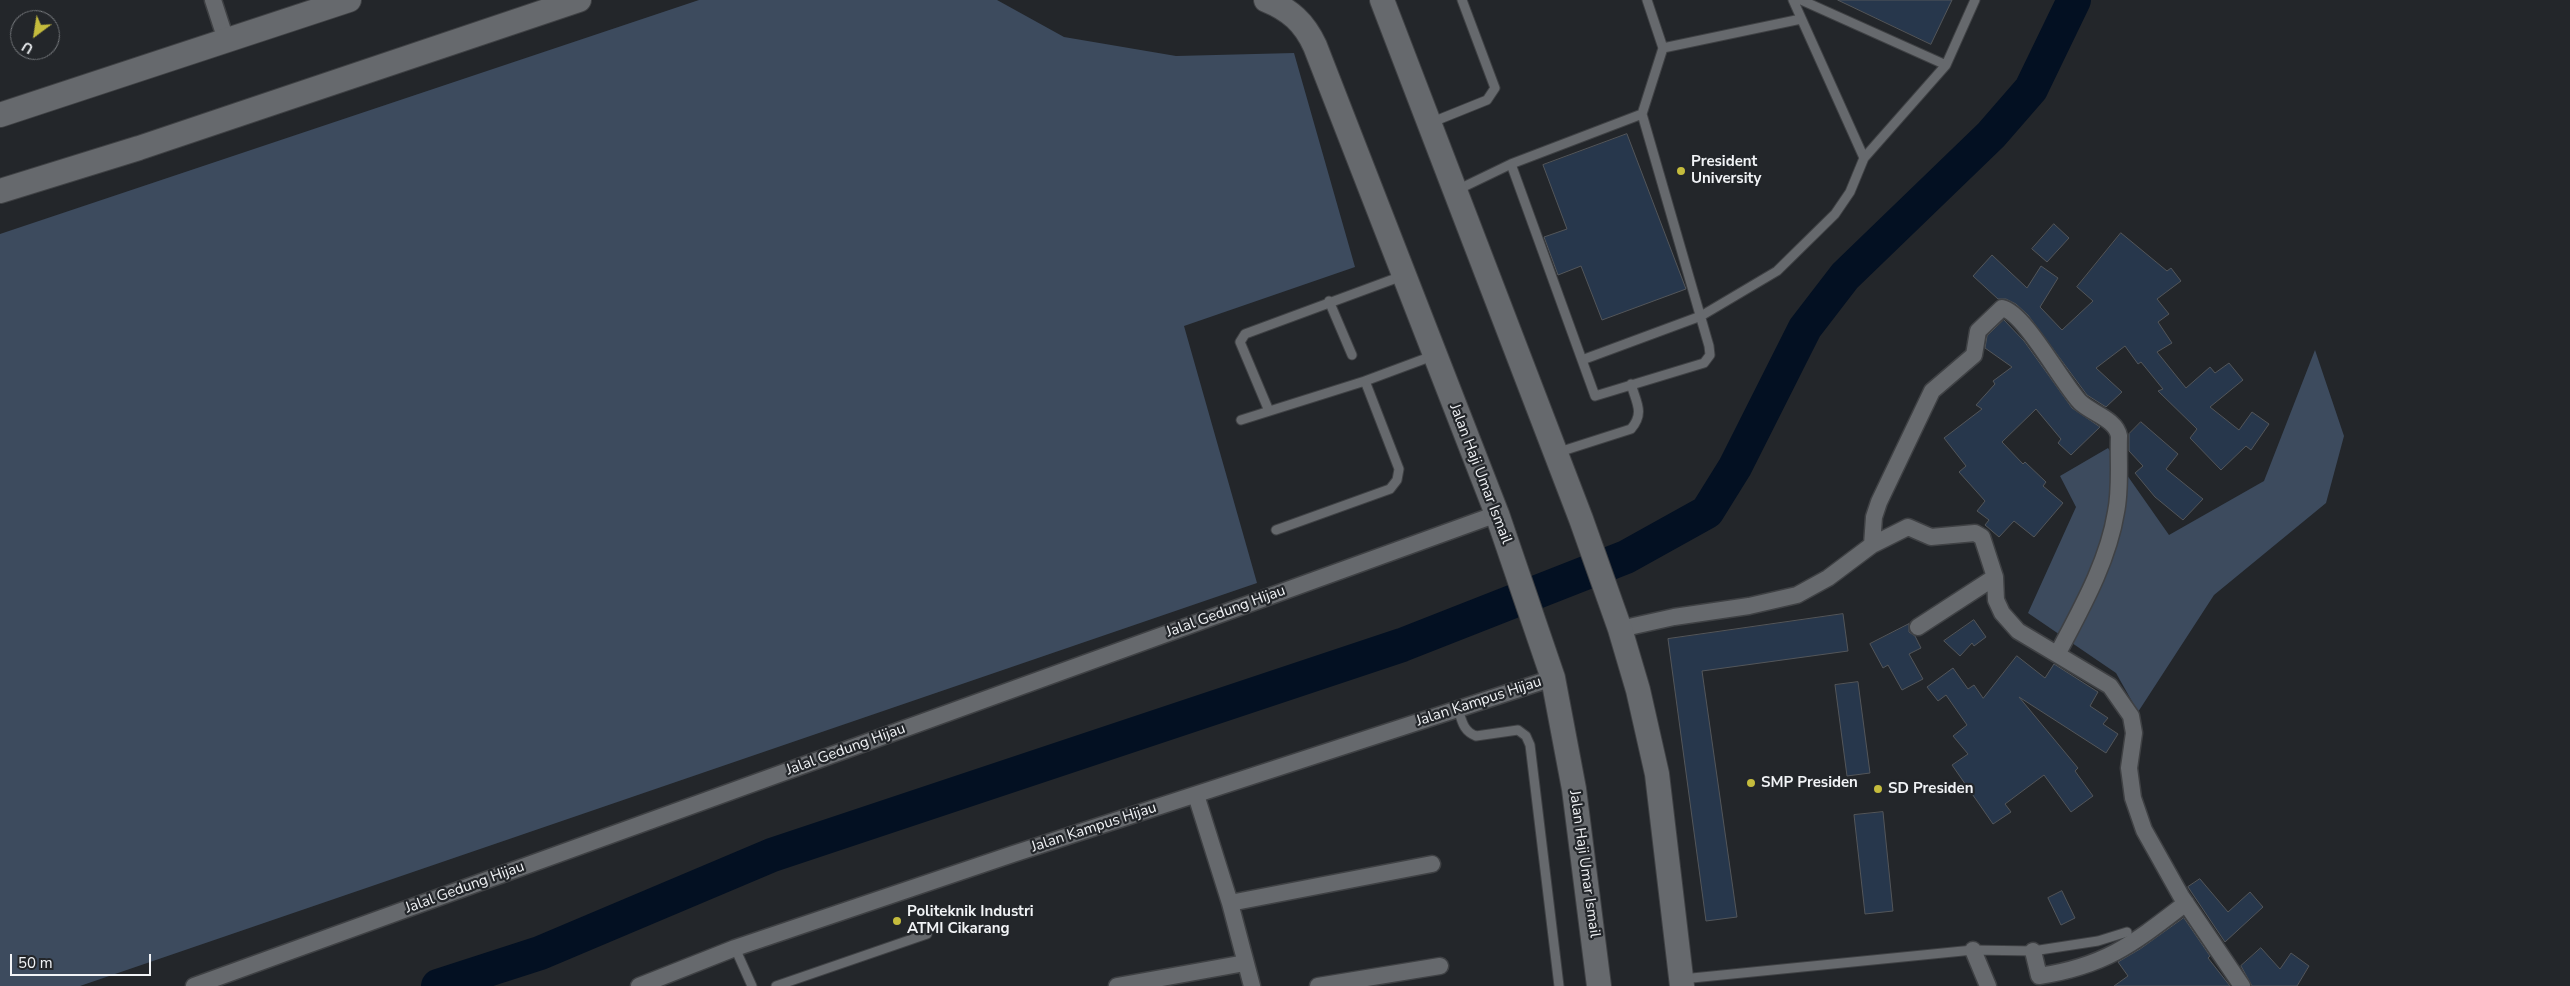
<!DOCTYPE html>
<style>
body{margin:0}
#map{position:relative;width:2570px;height:986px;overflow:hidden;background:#23262a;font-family:"Nunito Sans",sans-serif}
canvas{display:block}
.north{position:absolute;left:10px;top:10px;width:50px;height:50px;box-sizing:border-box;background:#23262a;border:1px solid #75787c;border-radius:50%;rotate:211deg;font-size:14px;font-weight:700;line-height:20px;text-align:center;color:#f1f3f6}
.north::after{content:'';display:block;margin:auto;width:18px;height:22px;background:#c5bc3d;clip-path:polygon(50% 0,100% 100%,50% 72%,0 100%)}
.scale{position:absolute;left:10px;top:954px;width:141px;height:22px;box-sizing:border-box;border:2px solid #f1f3f6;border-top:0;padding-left:6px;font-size:15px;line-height:18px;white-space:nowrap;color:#f1f3f6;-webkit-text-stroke:4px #23262a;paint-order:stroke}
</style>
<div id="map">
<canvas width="2570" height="986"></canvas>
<div class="north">U</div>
<div class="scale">50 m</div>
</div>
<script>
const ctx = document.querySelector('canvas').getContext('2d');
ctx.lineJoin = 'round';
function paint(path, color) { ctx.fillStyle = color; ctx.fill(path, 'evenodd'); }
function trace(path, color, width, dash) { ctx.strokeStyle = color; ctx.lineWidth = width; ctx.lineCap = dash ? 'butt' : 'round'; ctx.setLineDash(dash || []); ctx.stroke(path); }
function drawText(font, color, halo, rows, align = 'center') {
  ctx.font = font + ' "Nunito Sans",sans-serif'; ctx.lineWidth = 4.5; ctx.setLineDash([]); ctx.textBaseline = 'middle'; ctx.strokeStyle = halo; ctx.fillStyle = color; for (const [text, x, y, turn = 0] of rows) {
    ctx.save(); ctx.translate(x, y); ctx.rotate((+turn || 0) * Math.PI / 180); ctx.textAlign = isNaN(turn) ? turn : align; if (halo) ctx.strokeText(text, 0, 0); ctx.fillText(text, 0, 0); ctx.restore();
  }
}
paint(new Path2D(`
 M699,0h298l67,37 112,19 118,-3 61,214 -171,59 73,257 -1177,403h-80v-752z
 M2315,350l29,86 -18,67 -112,92 -76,117 -22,-39 -88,-60 48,-106 -16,-31 48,-28 61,87 95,-54z`), '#3d4b5e');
trace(new Path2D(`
 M438,986l102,-33 232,-98 630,-210 224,-88 81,-45 28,-45 70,-139 40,-52 146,-141 40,-46 43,-89`), '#031022', 34);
const building = new Path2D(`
 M1838,0h114l-21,44z
 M1627,134l59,155 -84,31 -21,-54 -23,9 -14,-38 23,-8 -24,-64z
 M2054,224l15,14 -22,24 -15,-13z
 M2121,233l46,38 4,-3 10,13 -24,18 12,15 -11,8 14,21 -15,9 29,36 24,-21 5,6 14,-10 14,17 -33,27 29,23 13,-18 17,12 -18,26 -5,-4 -25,24 -31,-32 7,-9 -39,-38 5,-2 -22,-27 -3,2 -13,-18 -29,22 26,24 -16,15 -19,-12 -59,-80 -12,-11 -10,-5h-8l-25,-23 19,-21 35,33 14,-22 17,12 -18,29 22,23 31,-29 -16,-14z
 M2004,320l20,21 48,67 28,19 -29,28 -13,-12 3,-4 -25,-30 -34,33 21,22 2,-2 21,20 -3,4 20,17 -29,34 -20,-16 -15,16 -14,-12 4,-5 -12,-9 8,-10 -26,-29 7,-6 -22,-28 38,-29 -6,-4 19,-21 -2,-3 19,-14 -27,-19 2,-12z
 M2141,422l37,32 -12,15 37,30 -20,21 -28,-23 -20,-24 8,-7 -14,-15v-17z
 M1843,614l5,37 -146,20 35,246 -31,4 -38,-282z
 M1974,620l12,17 -12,9 -2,-3 -12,13 -16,-15z
 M1909,624v8l6,4 6,12 -12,6 14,25 -21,11 -14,-25 -5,3 -13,-24z
 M2017,656l28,22 9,-14 44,28 -8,14 18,12 -5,6 15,10 -12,19 -87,-56 59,71 -3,3 18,25 -22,16 -27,-37 -39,29 6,8 -18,12 -41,-59 16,-11 -15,-18 14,-11 -21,-30 -8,6 -11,-14 26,-19 15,21 6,-4 9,13z
 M1858,682l12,91 -23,3 -12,-91z
 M1883,812l10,99 -28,3 -11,-99z
 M2200,879l28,33 22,-20 13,15 -38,35 -37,-55z
 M2062,891l13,27 -14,7 -13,-27z
 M2184,918l26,38 -2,2 22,28h-116l14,-10 -10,-14 22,-13z
 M2261,948l19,21 11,-16 18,13 -12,20h-45l-11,-20z`);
paint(building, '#27374c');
trace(building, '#53565a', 1);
const lane = new Path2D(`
 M1793,0l71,158
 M1801,0l145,65
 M1663,48l138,-29
 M1430,123l57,-23 8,-12 -33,-88
 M1511,164l84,232 109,-33 6,-8 -1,-9 -67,-232 21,-66 -16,-48
 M1455,191l56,-27 131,-50
 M1329,301l23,54
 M1582,360l119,-44 76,-45 58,-57 15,-22 14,-34 82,-93 29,-65
 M1269,411l-29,-69 5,-8 157,-58
 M1241,420l124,-39 70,-26
 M1556,453l75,-24c14,-16 5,-27 0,-45
 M1276,530l114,-41 7,-9 2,-11 -34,-88
 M1458,709c4,12 5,22 18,27l42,-6 8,6 4,9 29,241
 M735,948l17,38
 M1682,979l291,-29 60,1 65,-10 29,-9
 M776,986l151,-52`);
const street = new Path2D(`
 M213,0l13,40
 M1872,545l2,-28 5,-15 53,-111 42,-36 4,-24 24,-23c23,5 59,74 78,94 11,11 36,17 39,34 -1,25 2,52 -3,76 -8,50 -35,97 -58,141
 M1918,627l77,-50
 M1620,629l54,-12 75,-11 48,-11 31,-17 44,-33 36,-18 23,10 44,-4 7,4 13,40 1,23 6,13 16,18 92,55 21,30 3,17 -5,35 4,30 11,32 37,66 61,90
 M1196,795l34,108 22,83
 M1230,903l202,-39
 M1973,950l15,36
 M2033,951l6,25c67,-10 95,-33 147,-73
 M194,986l1303,-472
 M639,986l96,-38 278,-94 540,-176
 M1117,986l128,-23
 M1318,986l122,-20`);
const secondary = new Path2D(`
 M1266,0c24,10 38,22 49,46l182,468 56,164 21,111 25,197
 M1382,0l199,519 39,110 18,61 19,84 25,212
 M0,115l349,-115
 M0,191l139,-43 440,-148`);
trace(lane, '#3f4144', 11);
trace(street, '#3f4144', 19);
trace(secondary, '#3f4144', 26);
trace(lane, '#66696d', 9);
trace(street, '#66696d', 16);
trace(secondary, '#66696d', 24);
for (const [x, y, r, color] of [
 [1681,171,5,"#c5bc3d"],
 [1751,783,5,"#c5bc3d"],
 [1878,789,5,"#c5bc3d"],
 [897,921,5,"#c5bc3d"]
]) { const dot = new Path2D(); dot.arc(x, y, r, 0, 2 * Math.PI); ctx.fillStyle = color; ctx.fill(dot); trace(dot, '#23262a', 2); }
drawText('bold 15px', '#f1f3f6', '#23262a', [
 ["President",1691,162],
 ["University",1691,179],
 ["SMP Presiden",1761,783],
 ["SD Presiden",1888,789],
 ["Politeknik Industri",907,912],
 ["ATMI Cikarang",907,929]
], 'left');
drawText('15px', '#f1f3f6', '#23262a', [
 ["Jalan Haji Umar Ismail",1480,474,69],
 ["Jalal Gedung Hijau",1226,612,-20],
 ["Jalan Kampus Hijau",1479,702,-18],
 ["Jalal Gedung Hijau",846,750,-20],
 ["Jalan Kampus Hijau",1094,828,-18],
 ["Jalan Haji Umar Ismail",1584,864,82],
 ["Jalal Gedung Hijau",465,888,-20]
]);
</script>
